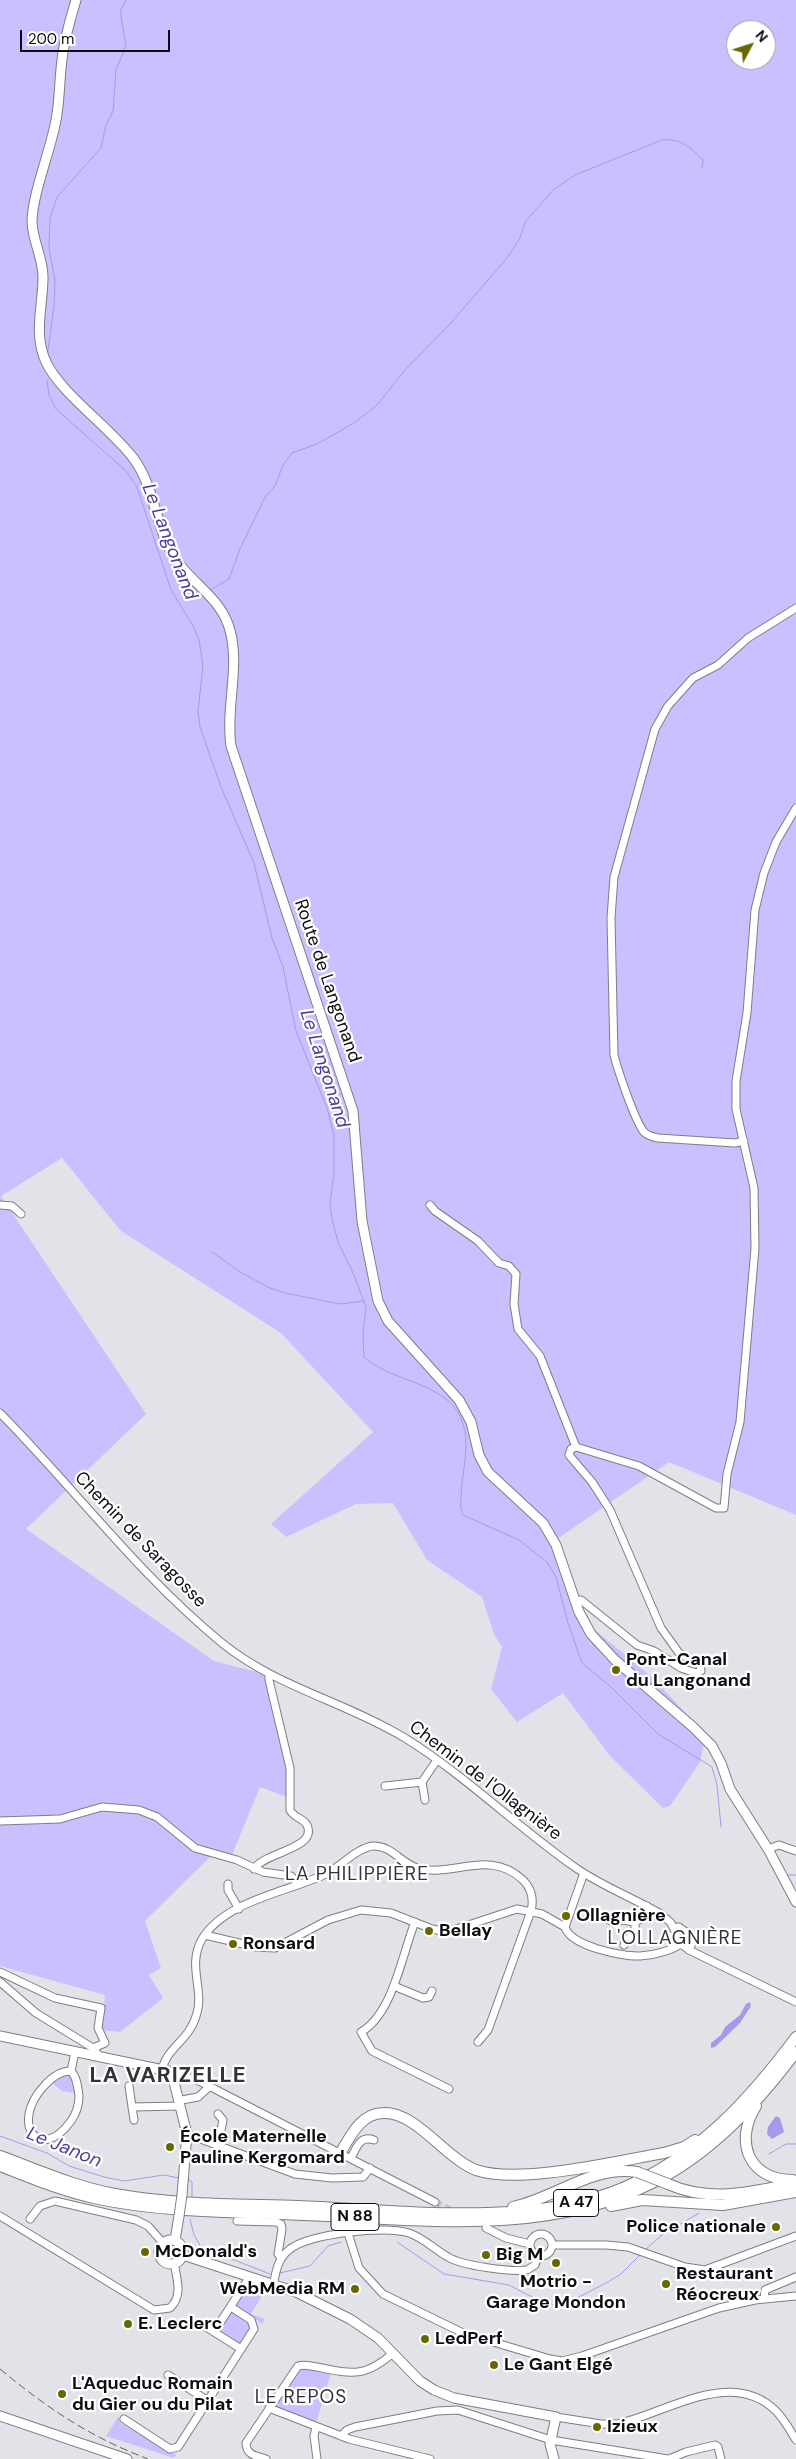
<!DOCTYPE html>
<meta charset="utf-8">
<style>
body{margin:0}
#map{position:relative;width:796px;height:2459px;overflow:hidden;background:#e2e2e9;font-family:"DM Sans",sans-serif}
canvas{display:block}
.north{position:absolute;left:726px;top:20px;width:50px;height:50px;box-sizing:border-box;background:#fff;border:1px solid #9e9e9f;border-radius:50%;rotate:50deg;font-size:14px;font-weight:700;line-height:20px;text-align:center;color:#0d0d0f}
.north::after{content:'';display:block;margin:auto;width:18px;height:22px;background:#676702;clip-path:polygon(50% 0,100% 100%,50% 72%,0 100%)}
.scale{position:absolute;left:20px;top:30px;width:150px;height:22px;box-sizing:border-box;border:2px solid #0d0d0f;border-top:0;padding-left:6px;font-size:15px;line-height:18px;white-space:nowrap;color:#0d0d0f;-webkit-text-stroke:4px #fff;paint-order:stroke}
</style>
<div id="map">
<canvas width="796" height="2459"></canvas>
<div class="north">N</div>
<div class="scale">200 m</div>
</div>
<script>
const ctx = document.querySelector('canvas').getContext('2d');
ctx.lineJoin = 'round';
function paint(path, color) { ctx.fillStyle = color; ctx.fill(path, 'evenodd'); }
function trace(path, color, width, dash) { ctx.strokeStyle = color; ctx.lineWidth = width; ctx.lineCap = dash ? 'butt' : 'round'; ctx.setLineDash(dash || []); ctx.stroke(path); }
function drawText(font, color, halo, rows, align = 'center') {
  ctx.font = font + ' "DM Sans",sans-serif'; ctx.lineWidth = 4.5; ctx.setLineDash([]); ctx.textBaseline = 'middle'; ctx.strokeStyle = halo; ctx.fillStyle = color; for (const [text, x, y, turn = 0] of rows) {
    ctx.save(); ctx.translate(x, y); ctx.rotate((+turn || 0) * Math.PI / 180); ctx.textAlign = isNaN(turn) ? turn : align; if (halo) ctx.strokeText(text, 0, 0); ctx.fillText(text, 0, 0); ctx.restore();
  }
}
paint(new Path2D(`
 M0,0h796v1515l-127,-53 -119,82 8,9 26,68 69,57 53,57 -6,27 -30,44 -7,2 -53,-52 -47,-63 -46,29 -26,-33 11,-42 -8,-13 -12,-37 -55,-37 -34,-57 -37,1 -70,33 -15,-13 102,-92 -92,-99 -160,-102 -59,-73 -61,38 145,218 -120,115 188,132 51,13 23,95 -1,28 -27,-10 -28,68 -17,-3 -70,69 16,47 -12,7 14,23 -43,34 -18,-2 3,-35 -105,-29zM736,30h30v30h-30z
 M69,2074l4,7 3,12 -14,-2 -10,-8z
 M164 2251a8 8 0 1 1 16 0a8 8 0 1 1-16 0Z
 M250,2284l16,5 -15,25 14,5 -3,5 -26,-18z
 M232,2312l20,14 -10,17 -4,1 -18,-14z
 M301,2368l30,5 -15,50 -41,-16z
 M118,2417l4,3 -1,3 9,6 3,-2 43,28 -2,3 -68,-22z`), '#c8c0ff');
paint(new Path2D(`
 M750,2002l1,4 -11,17 -25,24 -4,1v-5l10,-8 4,-8 15,-12 6,-11z
 M776,2116l4,2 4,14 -12,7 -5,-5 1,-7z`), '#a599eb');
trace(new Path2D(`
 M48,351l6,-46 1,-24 -6,-33 1,-30 7,-21 44,-49 5,-23 7,-14 3,-41 10,-24 -5,-29v-8l5,-9
 M47,380l2,15 7,14 70,62 11,16 34,103 21,34 7,16 4,26 -5,45 2,16 21,60 33,76 18,75 11,29 13,64 31,77 7,27v39l-4,30 2,15 6,23 16,33 12,32 -3,26 1,24c24,22 70,25 90,50 21,25 8,60 7,89 0,7 -1,13 2,19l56,25 28,22 9,15 12,46 14,40 29,24 47,47 54,33 5,18 4,42
 M210,590l19,-11 11,-30 25,-52 10,-11 8,-21 9,-12 25,-9 37,-21 23,-18 28,-35 44,-45 58,-67 12,-18 7,-19 27,-31 22,-15 87,-35c19,-2 29,8 41,20l-1,8
 M212,1252l28,20 30,16 15,5 55,11 24,-3
 M788,1875h8
 M0,2136l47,17 22,13 35,11 20,4 40,-6 15,3
 M769,2154l17,-10h10
 M188,2179l4,3v15
 M190,2219l4,16 7,12 69,27
 M397,2242l47,32 65,11 25,13 20,7 15,-3 39,-20 13,-8 19,-19
 M645,2250l17,-15 37,-22
 M280,2273l30,-7 18,-20 13,-4`), '#a599eb', 1);
trace(new Path2D(`
 M435,2202l19,10`), '#c2c2c8', 7, [7, 3.5]);
const minor = new Path2D(`
 M744,1141l-9,2 -77,-5c-5,-1 -10,-2 -14,-6 -9,-11 -26,-61 -30,-77l-3,-137 3,-41 41,-148 13,-23 25,-28 25,-13 30,-27 48,-30
 M0,1205l12,1 9,8
 M430,1205l5,6 43,30 21,22 10,3 7,8 -2,30 4,25 22,27 36,91
 M0,1413c75,76 139,162 222,230 54,44 124,59 183,95 61,38 112,89 171,130 26,18 57,30 85,46l10,9 10,21 8,6 107,52
 M576,1447l63,19 77,42h8l3,-34 13,-52 15,-174 -1,-60 -18,-79v-28l11,-68 8,-103 9,-37 12,-31 20,-34
 M574,1600h7l56,45 17,6 27,17 15,5 5,-2 -1,-6 -21,-12 -18,-25 -51,-118 -18,-28 -23,-27 2,-6 5,-2
 M385,1786l37,-4
 M425,1800l-3,-18 15,-22
 M0,1821l60,-2 42,-12 37,3 18,7 38,31 42,12 26,12 28,4 7,8
 M768,1849l11,-4 17,6
 M254,1869c10,-17 64,-20 53,-44 -4,-7 -13,-7 -17,-15v-42l-21,-88v-6
 M584,1873l-19,54c5,19 58,30 75,29 13,-1 30,-5 41,-12
 M228,1884v6l11,19
 M606,1918l7,4 9,-2 13,2 4,-2 8,-14
 M415,1922c-13,32 -22,92 -54,110l11,19 77,38
 M674,1928l5,-1 11,8 2,8 -3,7
 M205,1935l51,12 19,1 53,-28 33,-10 30,3 41,16 15,3 70,-23 25,5 23,13
 M624,1945l11,-15v-8
 M0,1972l55,26 46,10 -3,20 7,15 -12,5
 M0,1982l36,31 57,35 4,5v3
 M394,1986l29,12 6,-1 3,-6
 M162,2070c5,-24 28,-29 35,-57 7,-24 -10,-48 5,-74 24,-39 87,-47 126,-66 14,-8 29,-25 45,-27 18,-1 28,17 44,22 36,10 72,-20 106,12 9,9 11,19 8,31l-43,119 -10,12
 M71,2071c6,6 7,17 8,25 0,9 -3,18 -8,25 -31,43 -62,3 -27,-35 7,-8 17,-15 27,-15z
 M71,2071l4,-19
 M173,2072l26,9 236,121
 M129,2086l3,21 48,-1
 M182,2100l16,-3 12,-11
 M132,2107l2,13
 M187,2134l108,40 37,4 31,-1 7,-9
 M218,2145l5,-25 -5,-6
 M351,2158c6,-11 9,-23 23,-18
 M0,2216l154,94 16,-2c13,-12 7,-29 4,-45
 M30,2219l10,-13 15,-5 81,19 12,6 15,17
 M237,2221l39,1 5,2 1,5 -4,25 3,4
 M486,2228l20,10 24,6
 M348,2233l11,35 24,26 80,39 87,26 12,2 20,-5 137,-48 36,-8 41,-4
 M530 2245a11 11 0 1 1 22 0a11 11 0 1 1-22 0Z
 M552,2245h54l22,2 57,20 20,3 91,-34
 M273,2286c3,-14 4,-27 17,-37 22,-16 94,-23 119,-16 15,5 26,17 39,24 15,9 62,15 79,13l8,-5 3,-9
 M764,2299l1,-9 31,-13
 M200,2323l14,9
 M241,2349l-27,-17 35,-54
 M168,2375l40,26
 M269,2408l80,31 81,20
 M556,2417l45,7h16c50,-11 114,-57 159,-13 8,8 14,19 20,29
 M124,2419l46,30 8,-2 76,-118 -3,-9 -20,-13
 M316,2427l-2,9 3,23
 M341,2436l6,-6 8,-3 82,-16 21,-1 93,30 117,19
 M266,2459c-10,-3 -20,-4 -20,-16l52,-77c6,-2 12,0 19,1 34,7 48,11 76,-14
 M669,2459l17,-7 29,-7 3,2 3,12`);
const major = new Path2D(`
 M76,0c-6,20 -12,40 -14,60 -3,22 -2,44 -7,65 -6,29 -22,68 -23,96 0,19 11,36 11,56 0,29 -10,57 3,85 15,32 65,66 88,97 20,28 21,62 36,91 15,29 47,44 58,74 14,39 -3,82 3,122l122,365 9,110 16,80 10,20 71,79 12,22 8,33 9,17 55,51 13,22 23,67 12,22 24,26 78,67 19,19 9,17 9,26 38,60 28,53
 M0,2036l173,36v6l14,56 -5,61
 M175,2240l4,-24
 M159 2252a12 12 0 1 1 24 0a12 12 0 1 1-24 0Z
 M183,2255l113,37 54,27 28,19 42,43 14,9 20,8 102,19 -6,27 4,15
 M0,2416l127,43`);
const highway = new Path2D(`
 M756,2106c-22,35 -8,74 37,74
 M341,2152c10,-17 20,-39 43,-39 32,-1 61,45 92,57 43,15 141,-9 188,-17l20,-6 11,-7
 M0,2156c38,14 76,31 115,38 60,11 122,10 183,12 101,4 232,22 327,-19 73,-31 124,-87 171,-150
 M0,2166c31,12 62,25 94,32 69,15 141,14 211,17 115,4 238,22 345,-31 60,-29 107,-80 146,-132
 M668,2184c42,19 85,8 128,-1
 M611,2206l31,-6 81,5 73,-13
 M513,2207c43,-9 78,-42 124,-35`);
trace(minor, '#7e7d84', 9);
trace(major, '#7e7d84', 11);
trace(highway, '#7e7d84', 12);
trace(minor, '#fff', 7);
trace(major, '#fff', 9);
trace(highway, '#fff', 10);
trace(new Path2D(`
 M0,2369c47,39 90,68 148,90`), '#616165', 1, [8, 4]);
const majorBridge = new Path2D(`
 M179,2216l3,-21`);
const highwayBridge = new Path2D(`
 M637,2172l31,12`);
trace(majorBridge, '#7e7d84', 11, []);
trace(highwayBridge, '#7e7d84', 12, []);
trace(majorBridge, '#fff', 9);
trace(highwayBridge, '#fff', 10);
for (const [x, y, r, color] of [
 [616,1670,5,"#676702"],
 [566,1916,5,"#676702"],
 [429,1931,5,"#676702"],
 [233,1944,5,"#676702"],
 [170,2147,5,"#676702"],
 [776,2227,5,"#676702"],
 [145,2252,5,"#676702"],
 [486,2255,5,"#676702"],
 [556,2263,5,"#676702"],
 [666,2284,5,"#676702"],
 [355,2289,5,"#676702"],
 [128,2324,5,"#676702"],
 [425,2339,5,"#676702"],
 [494,2365,5,"#676702"],
 [62,2394,5,"#676702"],
 [597,2427,5,"#676702"]
]) { const dot = new Path2D(); dot.arc(x, y, r, 0, 2 * Math.PI); ctx.fillStyle = color; ctx.fill(dot); trace(dot, '#fff', 2); }
for (const [x, y, w] of [
 [576,2203,45],
 [355,2217,48]
]) { const box = new Path2D(); box.roundRect(x - w / 2, y - 13.5, w, 27, 4); ctx.fillStyle = '#fff'; ctx.fill(box); trace(box, '#0d0d0f', 1); }
drawText('bold 16px', '#0d0d0f', null, [
 ["A 47",576,2203],
 ["N 88",355,2217]
]);
drawText('18px', '#0d0d0f', '#fff', [
 ["Route de Langonand",327,981,71],
 ["Chemin de Saragosse",140,1540,46],
 ["Chemin de l'Ollagnière",485,1781,37]
]);
drawText('bold 18px', '#0d0d0f', '#fff', [
 ["Pont-Canal",626,1660],
 ["du Langonand",626,1681],
 ["Ollagnière",576,1916],
 ["Bellay",439,1931],
 ["Ronsard",243,1944],
 ["École Maternelle",180,2137],
 ["Pauline Kergomard",180,2158],
 ["Police nationale",766,2227,"right"],
 ["McDonald's",155,2252],
 ["Big M",496,2255],
 ["Restaurant",676,2274],
 ["Réocreux",676,2295],
 ["Motrio -",556,2282,"center"],
 ["Garage Mondon",556,2303,"center"],
 ["WebMedia RM",345,2289,"right"],
 ["E. Leclerc",138,2324],
 ["LedPerf",435,2339],
 ["Le Gant Elgé",504,2365],
 ["L'Aqueduc Romain",72,2384],
 ["du Gier ou du Pilat",72,2405],
 ["Izieux",607,2427]
], 'left');
drawText('italic 19px', '#523b9a', '#fff', [
 ["Le Langonand",169,542,69],
 ["Le Langonand",324,1069,72],
 ["Le Janon",64,2148,22]
]);
ctx.letterSpacing = '1px';
drawText('19px', '#333238', '#fff', [
 ["LA PHILIPPIÈRE",357,1875],
 ["L'OLLAGNIÈRE",675,1939],
 ["LE REPOS",301,2398]
]);
ctx.letterSpacing = '0px';
ctx.letterSpacing = '1px';
drawText('bold 22px', '#333238', '#fff', [
 ["LA VARIZELLE",168,2076]
]);
ctx.letterSpacing = '0px';
</script>
